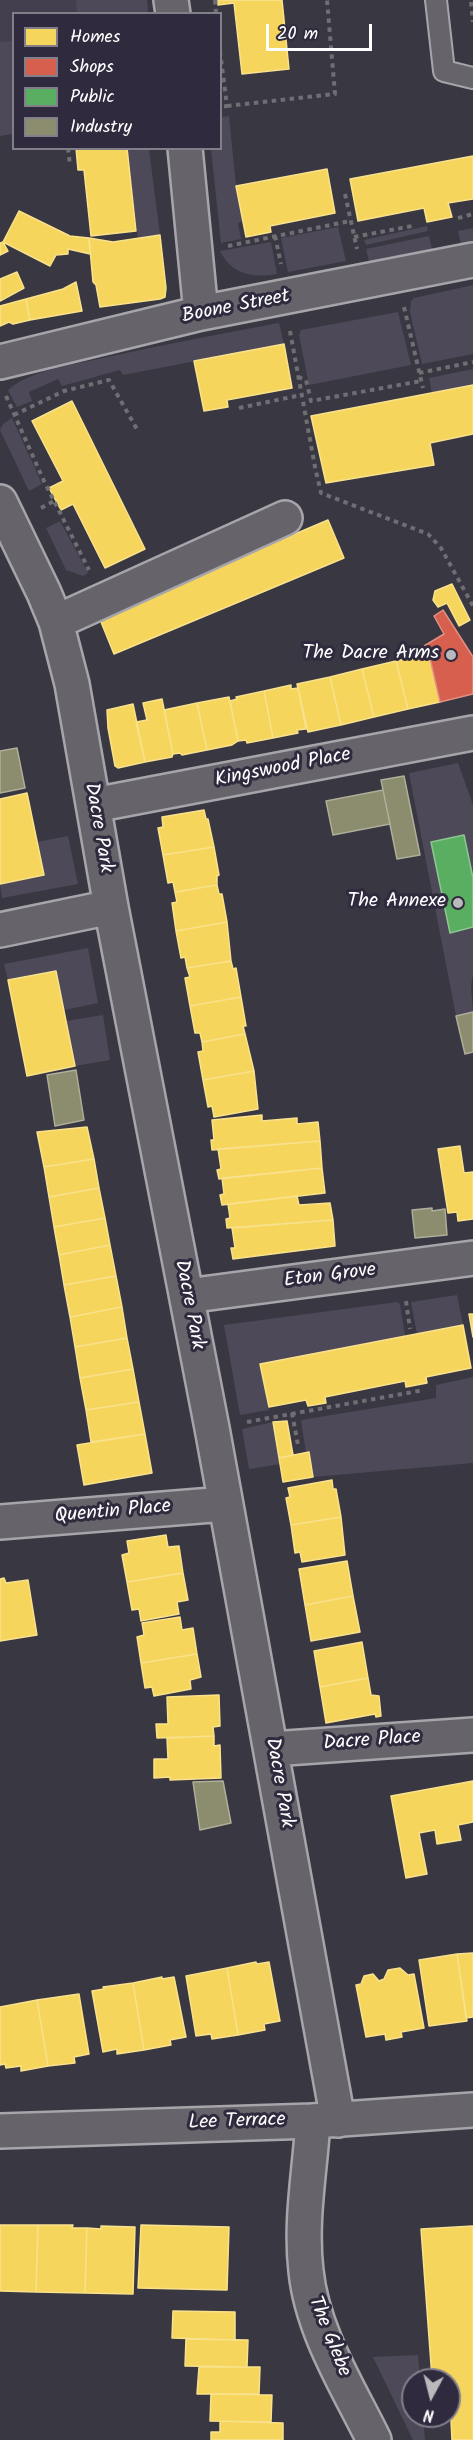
<!DOCTYPE html>
<style>
body{margin:0}
#map{position:relative;width:473px;height:2440px;overflow:hidden;background:#393741;font-family:Kalam,sans-serif}
canvas{display:block}
.legend{position:absolute;left:12px;top:12px;width:210px;height:138px;box-sizing:border-box;background:#2f2a3d;border:2px solid #827f8b;margin:0;padding:8px 10px;list-style:none;font-size:18px;color:#fff}
.legend li{display:flex;align-items:center;gap:12px;height:30px}
.legend b{width:30px;border:2px solid #827f8b}
.north{position:absolute;left:401px;top:2368px;width:60px;height:60px;box-sizing:border-box;background:#2f2a3d;border:2px solid #827f8b;border-radius:50%;rotate:187deg;font-size:16px;font-weight:700;line-height:24px;text-align:center;color:#fff}
.north::after{content:'';display:block;margin:auto;width:21px;height:27px;background:#bab9bc;clip-path:polygon(50% 0,100% 100%,50% 72%,0 100%)}
.scale{position:absolute;left:266px;top:24px;width:106px;height:27px;box-sizing:border-box;border:3px solid #fff;border-top:0;padding-left:8px;font-size:18px;line-height:21px;white-space:nowrap;color:#fff;-webkit-text-stroke:4px #2f2a3d;paint-order:stroke}
</style>
<div id="map">
<canvas width="473" height="2440"></canvas>
<ul class="legend">
<li><b style="height:16px;background:#f6d55c"></b>Homes</li>
<li><b style="height:16px;background:#d6604d"></b>Shops</li>
<li><b style="height:16px;background:#5aae61"></b>Public</li>
<li><b style="height:16px;background:#8c8c6e"></b>Industry</li>
</ul>
<div class="north">N</div>
<div class="scale">20 m</div>
</div>
<script>
const ctx = document.querySelector('canvas').getContext('2d');
ctx.lineJoin = 'round';
function paint(path, color) { ctx.fillStyle = color; ctx.fill(path, 'evenodd'); }
function trace(path, color, width, dash) { ctx.strokeStyle = color; ctx.lineWidth = width; ctx.lineCap = dash ? 'butt' : 'round'; ctx.setLineDash(dash || []); ctx.stroke(path); }
function drawText(font, color, halo, rows, align = 'center') {
  ctx.font = font + ' Kalam,sans-serif'; ctx.lineWidth = 6; ctx.setLineDash([]); ctx.textBaseline = 'middle'; ctx.strokeStyle = halo; ctx.fillStyle = color; for (const [text, x, y, turn = 0] of rows) {
    ctx.save(); ctx.translate(x, y); ctx.rotate((+turn || 0) * Math.PI / 180); ctx.textAlign = isNaN(turn) ? turn : align; if (halo) ctx.strokeText(text, 0, 0); ctx.fillText(text, 0, 0); ctx.restore();
  }
}
paint(new Path2D(`
 M0,0h147l1,13 -134,1 -1,120 -13,2z`), '#433f4f');
paint(new Path2D(`
 M76,0h71l1,13h-71z
 M13,41v93l-13,2v-94z
 M229,116l7,70 7,35 -5,2 3,16 -20,4 -10,-94 9,-1 1,-31z
 M127,149h22l11,86 -22,4z
 M427,226l1,5 -62,14 -2,-5z
 M338,227l8,34 -58,11 -7,-34z
 M473,228v13l-12,3 -3,-13z
 M429,236l3,13 -63,12 -3,-12z
 M271,242l6,32c-24,4 -45,1 -57,-23z
 M473,285v69l-51,10 -12,-52 1,-11 3,-3z
 M398,312l13,53 -102,20 -10,-50 2,-5z
 M279,323l5,21 -161,31 -3,-5 -58,16 -4,-7 -29,13 3,9 -15,6 -9,-17c24,-21 65,-25 95,-32 59,-13 117,-24 176,-35z
 M473,369v16l-41,8 -3,-15z
 M12,418l30,66 -13,7 -29,-61 3,-6z
 M60,521l28,52 -5,3 -17,-6 -20,-42z
 M458,763l15,42v171c-4,12 0,23 0,36l-17,4 -47,-243z
 M68,836l10,48 -76,14 -2,-14 44,-8 -7,-34z
 M88,948l10,55 -34,7 -8,-39 -48,9 -4,-16z
 M103,1015l7,45 -35,6 -9,-45z
 M457,1295l6,30 -46,9 -6,-32z
 M397,1302l3,2 5,32 -144,28 8,46 -29,5 -16,-90z
 M473,1377v86l-160,14 -4,-24h-3l-5,-33 135,-22v-13z
 M273,1422l7,42 -31,5 -7,-40z
 M418,2355l2,25h-7v36h10l2,24h-12l-40,-83z`), '#4e4958');
const homes = new Path2D(`
 M218,0h64l7,69 -47,5 -8,-71 -16,2z
 M76,148h51l9,83 -45,5 -7,-66h-6z
 M473,156v43l-25,4 4,14 -25,5 -3,-14 -66,13 -8,-42z
 M327,169l8,44 -65,13 1,6 -25,5 -10,-51z
 M19,211l51,25 19,2 1,16 -22,-5v5l-12,1 -6,11 -47,-24z
 M160,235l6,53 -1,9 -5,2 -60,8 -4,-22 -3,-3 -4,-44 24,4z
 M3,242l5,9 -8,4v-12z
 M17,272l7,16 -24,13v-22z
 M76,282l6,29 -52,9 -4,-21 37,-10z
 M26,299l4,21 -17,4 -4,-2 -9,4v-20z
 M284,344l8,44 -65,12 1,7 -24,4 -10,-50z
 M473,385v49l-43,9 4,22 -108,18 -15,-67z
 M72,401l73,148 -40,19 -32,-64 -12,6 -12,-22 14,-7 -31,-60z
 M328,520l16,38 -230,96 -15,-37z
 M452,584l18,36 -11,6 -12,-23 -9,4 -5,-7 2,-9z
 M429,654l11,48 -32,7 -12,-48z
 M396,661l12,48 -34,8 -12,-48z
 M362,669l12,48 -33,8 -11,-48z
 M330,677l11,48 -33,7 -11,-48z
 M291,685v4l7,-1 8,41 -9,1 1,3 -25,5 -9,-47z
 M264,691l9,47 -26,5 -1,-3 -8,1 -8,-40 7,-2 -1,-2z
 M229,697l9,44 -6,4 -25,5 -10,-47z
 M162,699l11,55 -1,3 -27,5 -9,-40 11,-2 -4,-17z
 M197,703l10,47 -25,5 -2,-2 -7,1 -9,-44z
 M133,704l12,58 -27,6 -3,-2 -7,-38 -1,-18z
 M27,793l17,82 -44,9v-85z
 M204,810l2,9h2l6,28 -51,8 -5,-27 5,-1 -1,-10z
 M214,847l5,28 -2,1v9l-42,7 -2,-10 -5,1 -5,-28z
 M217,885l2,9h3l5,28 -51,9 -4,-28 5,-1 -2,-10z
 M227,922l4,39 -44,7 -2,-11 -4,1 -5,-27z
 M231,961l2,8 3,-1 5,29 -51,9 -5,-28 5,-1 -3,-9z
 M56,971l19,95 -48,10 -19,-96z
 M241,997l5,29h-3l2,8 -43,8 -2,-9h-5l-5,-27z
 M245,1034l9,37 -51,9 -5,-28 5,-1 -1,-9z
 M254,1071l4,38 -44,8 -2,-11 -4,1 -5,-27z
 M262,1115v6l35,-3v6l21,-2 2,19 -108,9 -1,-10h3l-2,-20z
 M87,1127l7,32 -50,8 -7,-35z
 M320,1141l2,27 -103,11 -2,-9 4,-1 -3,-20z
 M460,1146l4,27 9,-1v47l-15,2 -1,-9 -9,1 -10,-64z
 M94,1159l5,29 -50,9 -5,-30z
 M322,1168l3,25 -103,12 -2,-10 4,-1 -2,-16z
 M99,1188l6,30 -51,9 -5,-30z
 M297,1196l2,9 31,-2 3,17 -106,8 -1,-9 4,-1 -2,-14z
 M105,1218l5,27 -51,10 -5,-28z
 M333,1220l2,26 -102,13 -2,-11h4l-3,-20z
 M110,1245l6,31 -52,9 -5,-30z
 M116,1276l6,31 -52,10 -6,-32z
 M122,1307l5,31 -52,9 -5,-30z
 M469,1314h4v23z
 M463,1325l8,43 -45,9 1,6 -21,4 -1,-6 -80,16 1,6 -18,3 -2,-6 -37,7 -9,-43z
 M127,1338l6,31 -53,9 -5,-31z
 M133,1369l6,33 -53,8 -6,-32z
 M139,1402l6,32 -54,8 -5,-32z
 M287,1421l6,34 -14,3 -6,-36z
 M145,1434l7,39 -68,12 -7,-40z
 M309,1452l4,25 -30,5 -4,-24z
 M332,1480l1,9h3l5,28 -50,8 -5,-27 4,-1 -2,-9z
 M341,1517l4,38 -43,7 -2,-10 -5,1 -4,-28z
 M166,1535l2,12 11,-1 4,27 -56,9 -5,-27 7,-2 -2,-12z
 M347,1561l6,35 -48,9 -6,-36z
 M183,1573l5,27 -11,2 2,12 -38,7 -2,-12 -7,1 -5,-28z
 M4,1578l2,5 22,-3 9,55 -37,6v-62z
 M353,1596l7,36 -49,9 -6,-36z
 M180,1617l2,13 11,-2 4,26 -56,9 -4,-26 7,-2 -2,-12z
 M362,1642l6,36 -48,9 -6,-36z
 M197,1654l4,23 -11,3 1,9 -37,7 -2,-9 -7,1 -4,-25z
 M368,1678l3,17 8,1 2,20 -5,1 -1,-3 -49,9 -6,-36z
 M219,1695l1,31 -7,1 1,9 -57,2 -1,-14h12l-1,-27z
 M214,1736v10l6,-1 1,33 -51,2v-3l-16,1v-19h14l-1,-21z
 M473,1781v41l-15,3 3,15 -24,4 -2,-14 -16,3 8,41 -21,4 -15,-82z
 M473,1953v64l-7,1 -9,-64z
 M457,1954l10,67 -38,5 -10,-66z
 M256,1962l1,2 12,-2 11,59 -16,3 1,6 -27,5 -11,-67z
 M227,1968l11,67 -26,4 -1,-5 -15,2 -10,-60z
 M400,1968l8,7 6,-1 10,54 -23,4 1,5 -16,3 -1,-6 -19,3 -10,-52 5,-1 3,-8 9,-2 6,7 5,-2 4,-9z
 M162,1977v2l12,-2 12,60 -16,3 1,5 -27,5 -11,-67z
 M133,1983l11,67 -27,4v-5l-14,3 -11,-61 12,-2 -1,-2z
 M79,1994l10,60 -15,3 1,6 -27,3 -11,-66z
 M37,2000l11,66 -27,5v-5l-15,2 -1,-4 -5,1v-58z
 M0,2225h38l-2,67 -36,-1z
 M38,2225h35l-1,3h15l-2,65 -49,-1z
 M141,2225l88,2 -2,63 -89,-2z
 M101,2226l34,1 -2,67 -48,-1 2,-65 14,1z
 M473,2226v214h-21l-3,-60 -2,-3 -15,1 -11,-149z
 M173,2311l62,1v28l-63,-2z
 M186,2339l62,1 -1,27 -62,-1z
 M199,2367h61l-1,27h-62z
 M211,2394l61,1 -1,27 -61,-1z
 M220,2421l63,2v17h-72v-8h9z`);
paint(homes, '#f6d55c');
trace(homes, '#f9e28d', 1.5);
const shops = new Path2D(`
 M443,610l30,47v37l-33,8 -11,-48 -5,-8 20,-12 -10,-18z`);
paint(shops, '#d6604d');
trace(shops, '#e29082', 1.5);
const public = new Path2D(`
 M464,835l9,43v49l-23,6 -19,-91z`);
paint(public, '#5aae61');
trace(public, '#8cc690', 1.5);
const industry = new Path2D(`
 M17,748l8,40 -25,5v-42z
 M404,776l16,79 -23,4 -16,-79z
 M383,790l7,34 -57,11 -7,-34z
 M473,1012v40l-8,2 -9,-38z
 M76,1070l8,50 -29,6 -8,-51z
 M432,1208v3l13,-2 2,26 -32,3 -3,-28z
 M223,1781l8,42 -31,7 -7,-48z`);
paint(industry, '#8c8c6e');
trace(industry, '#aeae9a', 1.5);
const service = new Path2D(`
 M436,0l8,71 29,7`);
const minor = new Path2D(`
 M171,0l2,14
 M185,148l16,165
 M0,362l201,-49 272,-53
 M0,502l44,91 12,29 16,62 39,223 101,521 126,692
 M56,622l229,-104
 M94,805l379,-72
 M0,930l111,-23
 M187,1296l286,-38
 M0,1522l225,-18
 M272,1749l201,-14
 M313,2121c-3,50 -13,100 -7,150 6,60 42,116 68,169`);
const secondary = new Path2D(`
 M0,2131l313,-10 160,-11`);
trace(service, '#a6a5aa', 24);
trace(minor, '#a6a5aa', 38);
trace(secondary, '#a6a5aa', 38);
trace(new Path2D(`
 M215,0l1,14
 M471,2l2,20
 M220,51l7,55 -7,1
 M227,106l108,-12 -8,-94
 M68,148l2,17
 M345,194l12,55
 M458,218l15,-4
 M275,236l6,28
 M354,237l58,-11
 M228,246l122,-25
 M404,307l19,81
 M290,331l25,136 6,26 107,41 13,14 32,58
 M419,373l54,-11
 M298,377l8,3 5,21 110,-20
 M6,396l38,85 45,89
 M239,408l62,-13
 M14,415l50,-24 45,-11 29,51
 M41,508l13,-7
 M406,1301l4,28
 M292,1413l6,32
 M247,1422l177,-32`), '#6f6e73', 4, [4.5, 4.5]);
trace(service, '#66646a', 20);
trace(minor, '#66646a', 33);
trace(secondary, '#66646a', 33);
for (const [x, y, r, color] of [
 [451,655,6,"#bab9bc"],
 [458,903,6,"#bab9bc"]
]) { const dot = new Path2D(); dot.arc(x, y, r, 0, 2 * Math.PI); ctx.fillStyle = color; ctx.fill(dot); trace(dot, '#2f2a3d', 2); }
drawText('20px', '#fff', '#2f2a3d', [
 ["Boone Street",236,308,-11],
 ["Kingswood Place",283,769,-11],
 ["Dacre Park",97,828,80],
 ["Eton Grove",330,1277,-7],
 ["Dacre Park",188,1305,79],
 ["Quentin Place",113,1513,-5],
 ["Dacre Place",372,1742,-4],
 ["Dacre Park",278,1783,80],
 ["Lee Terrace",237,2123,-2],
 ["The Glebe",328,2337,68]
]);
drawText('20px', '#fff', '#2f2a3d', [
 ["The Dacre Arms",439,655],
 ["The Annexe",446,903]
], 'right');
</script>
